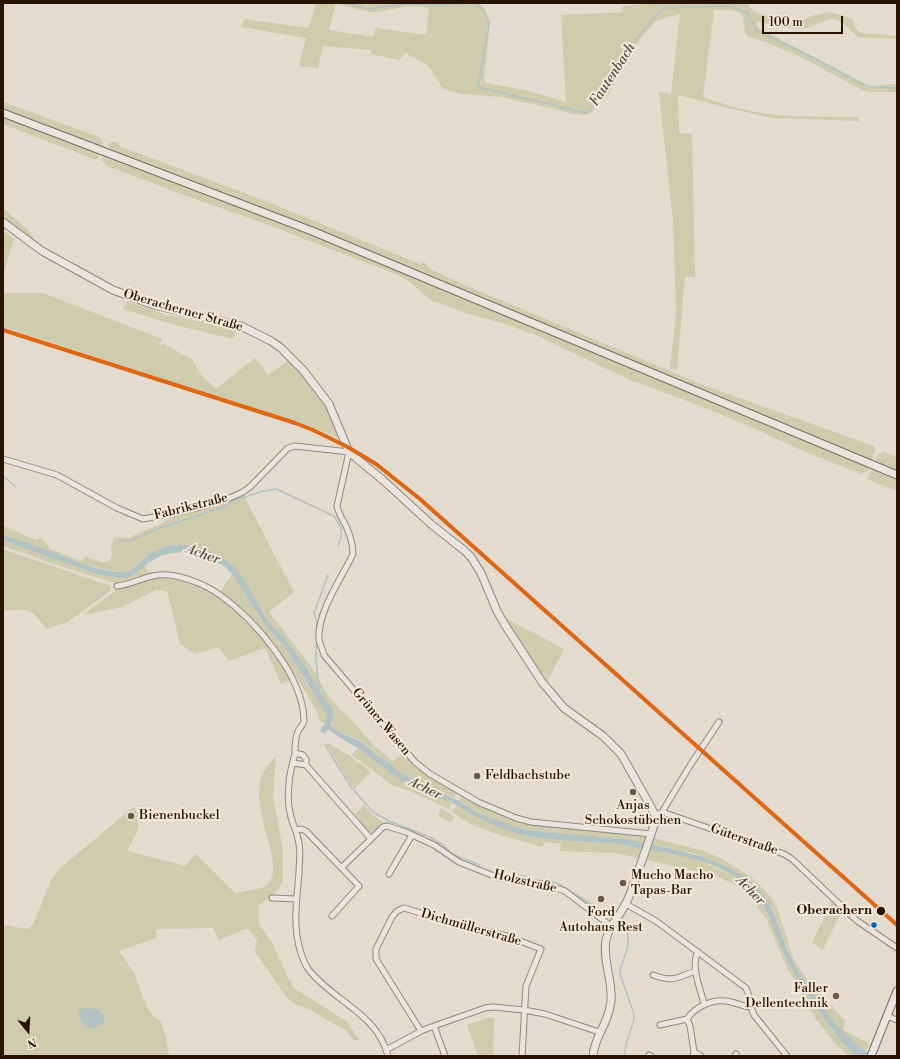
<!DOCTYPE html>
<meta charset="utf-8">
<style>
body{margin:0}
#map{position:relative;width:900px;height:1059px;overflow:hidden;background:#e3dbcd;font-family:"Libre Bodoni",serif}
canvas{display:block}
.frame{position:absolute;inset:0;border:4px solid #271300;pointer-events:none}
.north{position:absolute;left:8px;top:1011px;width:40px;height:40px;-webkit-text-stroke:3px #f2e9d9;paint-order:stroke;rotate:162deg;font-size:11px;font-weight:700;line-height:16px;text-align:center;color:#271300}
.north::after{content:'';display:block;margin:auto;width:14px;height:18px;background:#271300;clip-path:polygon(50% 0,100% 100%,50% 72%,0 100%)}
.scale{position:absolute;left:762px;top:16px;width:81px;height:18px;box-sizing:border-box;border:2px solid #271300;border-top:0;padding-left:5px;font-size:12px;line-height:14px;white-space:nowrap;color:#271300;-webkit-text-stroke:3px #f2e9d9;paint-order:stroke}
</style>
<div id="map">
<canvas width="900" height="1059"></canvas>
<div class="frame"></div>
<div class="north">N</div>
<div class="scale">100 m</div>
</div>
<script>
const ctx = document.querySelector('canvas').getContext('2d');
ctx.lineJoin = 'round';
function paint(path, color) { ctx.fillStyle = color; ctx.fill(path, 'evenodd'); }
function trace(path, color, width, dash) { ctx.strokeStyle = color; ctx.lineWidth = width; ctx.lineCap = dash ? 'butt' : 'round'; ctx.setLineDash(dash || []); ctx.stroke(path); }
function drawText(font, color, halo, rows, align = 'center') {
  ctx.font = font + ' "Libre Bodoni",serif'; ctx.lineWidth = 4; ctx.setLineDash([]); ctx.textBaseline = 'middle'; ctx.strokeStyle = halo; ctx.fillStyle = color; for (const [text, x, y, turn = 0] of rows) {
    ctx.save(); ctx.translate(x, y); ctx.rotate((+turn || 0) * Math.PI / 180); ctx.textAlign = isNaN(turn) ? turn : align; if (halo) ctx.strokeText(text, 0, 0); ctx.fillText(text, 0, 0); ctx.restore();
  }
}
paint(new Path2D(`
 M316,3h20l-7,27 44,7 3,-9 50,7 3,-27c-22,-5 -36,3 -56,4 -10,0 -26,-6 -37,-9l41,1 7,-1h95c7,5 9,12 11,20l-6,56 2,4 43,8 37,11 -5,-87 63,-3 -3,-4 3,-2 36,-3h86l8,8 7,3 30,7h8l16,-6 14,-3 15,4 9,4 3,9 5,4 36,3v3l-39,-2 -15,-14 -9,-4 -10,2 -17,7 -13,1 -36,-7 -2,2 4,5 110,57 27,-2v8h-26l-7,-1 -63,-34 -38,-16 -14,-4 -4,-4 -2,-18c-7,-6 -20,-5 -29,-5l-11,87c17,6 35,12 53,15 33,6 68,4 102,5l1,4 -87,-3 -48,-11 -46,-12 1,38 13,1 3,143h-10l-8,94 -7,-3 6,-55 -1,-36 -2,-56 -14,-129 12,2 9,-80 -15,4 -10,4 -18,21 -16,26 -11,24 -19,20 -7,2 -9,-1 -73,-17 -41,-3 -18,-5 -10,-17 -7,-8 -21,-11 -5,7 -30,-6 2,-4 -49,-4 -5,22 -19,-2 7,-28 -65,-11 3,-8 65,9z
 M3,102l96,35 2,2 2,5 -3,2 -97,-37z
 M3,117l95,35 1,5 -3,3 -93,-36z
 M112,142l7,1v3l139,52 162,66 4,-2 6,7 32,15 244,102 165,59 4,2v3l-3,10c-133,-53 -265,-110 -397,-165 -121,-50 -243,-98 -365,-145l-2,-3v-2z
 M106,155l212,83 544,226 7,4 -1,3 -7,3 -60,-24 -57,-26 -46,-19 -65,-24 -35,-16 -62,-30 -34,-12 -33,-9 -37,-13 -25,-21 -9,-5 -140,-54 -66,-23 -85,-32 -5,-6 1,-3z
 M3,208l26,23 4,5 -3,3 -27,-22z
 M3,230l11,9 -11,36z
 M3,293h40l119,46 -2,6 4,-1 29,16 8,15 14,13h2l38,-30 13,17 20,-14c23,22 43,46 51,77l-33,-13 -302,-98 1,-7 -2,-1z
 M127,301l40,14 47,9 23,7 -4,8 -58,-14 -52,-16z
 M884,452l13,5v14l-22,-10 3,-6z
 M872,469l25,12v10l-30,-12z
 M245,496l1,4 48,92 -25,20 44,57 15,27 12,13 -3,1h3l9,7 26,30 -4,2 -8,-7 -24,-11 10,-11 -10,11 -5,-2 -3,-4 4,-14 -11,-13 -26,-43 -12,-15 -15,-16 -32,-52 -33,-22 -57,4 -19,16 -5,2 -22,-3 -24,-6 -39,-16 -37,-12v-9l33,14 6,-2 8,11 32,12 3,-5 19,7 6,-2 2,-6 -1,-9 4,-9 15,1 8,-5 23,-9 12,-8 42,-9 21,-9z
 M3,540l97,35 19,3h7l8,-3 11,-10 4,9 -23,9 -8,1 -61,-19 -54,-19z
 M3,549l107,37 1,2 -1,3 -42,31 -22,7c-15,-22 -18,-20 -43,-18z
 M232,574l35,54 18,19 23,39 15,21 3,7 -1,9 -5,-1 -4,-13 -19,-31 -22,-32 -26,-29 -29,-25z
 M150,577c11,1 22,2 33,4 35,10 72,44 92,73 6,8 11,17 16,26l-10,4 -14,-32 -3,-4 -35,13 -10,-14 -24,7 -15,-10 -12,-50 -2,-3 -10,-1 -34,17 -39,8 33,-25z
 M503,617l61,32 -17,33 -4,-8 -8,-7z
 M328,743l22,13 21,16 -17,17 -28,-45z
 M376,747l17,14 10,-7 13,14 42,24 -4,6 -48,-22 -35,-26z
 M357,748l24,18 9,7 62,30 -3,6 -39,-18 -18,-6 -40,-30z
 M276,755l-3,41 10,55v30l-5,9 -20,16 1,18 14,20 14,32 7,12 52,33 13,18 -5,2 -7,-10 -22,-12 -16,-10 -14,-5 -8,-6 -31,-45 -1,-3 2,-10 -9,-12 -29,12 -6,-12 -57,1v9l-37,13 15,22 12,32 7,11 8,6 5,16 3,18h-166v-131l25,4 5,-4 18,-45 8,-11 72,-60 4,-2c8,22 1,25 -7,44l57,15 11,-12 39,39c9,-2 27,-3 33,-9 13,-14 -2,-47 -5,-63 -3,-13 -6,-30 -2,-43 2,-8 10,-16 15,-23z
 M462,794l34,18 31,12 120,13 -3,6c-41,-8 -84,-5 -124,-15 -22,-5 -42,-16 -61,-27z
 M364,805l7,9 12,8c-3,4 -8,12 -14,10l-15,-17z
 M456,806l42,21 20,7 26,5 75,5 23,5 -3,9 -24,-5 -55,-2 1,-7 -17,-2 -1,5c-24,-7 -74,-18 -91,-36z
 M441,808l14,9 -4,5 -13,-6z
 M654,838l50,13 18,8 28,17 20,20 7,12 17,52 23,34 4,-1 24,28 -2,9 25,13 1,3 -3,5 -11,-8 -17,-15 -16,-21 -29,-46 -22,-54 -19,-24 -28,-17 -31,-13 -41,-8z
 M650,850c13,2 26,4 39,7 10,3 21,8 31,13 7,3 15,6 21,11 25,19 32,48 44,75 5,12 13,23 20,34 15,23 30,49 53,66h-8l-12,-9 -22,-28 -30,-53 -19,-46 -14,-19 -12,-13 -24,-12 -70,-16z
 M832,902l10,9 -20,40 -6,-7 -3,1 -1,-3z
 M487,1018h7l-1,38h-15l-11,-31z`), '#ceccac');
paint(new Path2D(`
 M3,535c12,4 25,8 37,12 27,10 55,25 84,25 10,-1 17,-12 24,-17 8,-5 19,-10 29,-10 17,-2 40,7 53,18 15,12 28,43 40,60 5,6 12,11 17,18 14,17 25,36 36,55 3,5 8,9 11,15l-1,8 -3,6 4,4 29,14 14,12 11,7 8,7 10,7 53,25 18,11 25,10 18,6 22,4 82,7 20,4 -2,6 -23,-5 -75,-5 -26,-5 -20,-7 -20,-9 -26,-15 -55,-25 -40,-30 -29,-18 -3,4 -5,-3 5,-8 1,-9 -41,-67 -18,-19 -35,-54 -8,-8 -10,-5 -27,-9 -15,1 -12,3 -15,9 -11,10 -8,3h-7l-19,-3 -41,-14 -56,-21z
 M652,845c34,7 71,14 99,37 24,20 28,51 41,77 4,9 11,18 16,26 19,29 33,47 60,68l-1,3c-3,0 -7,1 -9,0 -16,-6 -66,-83 -73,-100 -11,-23 -16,-49 -35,-67 -26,-26 -65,-33 -100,-39z
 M86,1008l11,1 8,7 -1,6 -9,6h-8c-7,-6 -9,-10 -7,-19z`), '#b3c3c4');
trace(new Path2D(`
 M348,3l20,6 38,-5 39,1 16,-2
 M474,3l10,8 5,14 -11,62 108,26 6,-4 28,-51 43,-50 66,-2 18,6 9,18 60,29 46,25 9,3 26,1
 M3,476l13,11
 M119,541l12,-1 26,-11 64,-21 18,-9 21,-7 16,-3 41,19 17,8 7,12v8l-3,10
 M319,689l-3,-30 1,-37 -3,-9 14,-38
 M325,745l26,42 22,25 16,9 41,16 13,8 9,9 28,11
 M519,876h7
 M547,880l12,4 54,34
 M617,922l11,12v12l-7,21 -1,7 14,40v6l-8,24 -2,12`), '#b3c3c4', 1.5);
const minor = new Path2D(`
 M3,459l54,16 60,33 26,11 27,-5 34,-8 21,-6 18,-8 8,-6 37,-38 7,-2 54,6 -12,54c1,7 6,14 9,20 4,9 7,19 7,28 -12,25 -36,58 -34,86 1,5 4,10 5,15l91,107 15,12 48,28 38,16 15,4 120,12
 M117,586c19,-2 31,-13 52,-11 17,2 37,10 51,20 35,25 83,80 84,125 0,5 -6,9 -7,14 -2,6 -2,12 -2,19 -2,10 -6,21 -6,31 -1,9 -1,20 1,29 2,11 8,20 9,31 2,9 0,19 0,29 -2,24 -6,50 0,73 2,8 5,18 10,24 24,31 69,44 79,86
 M295,753l8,2 3,4v6l65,74 12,-12 4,-1 19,6 28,13 25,17 40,16 44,6 22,7 46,35
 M293,763l13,2
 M662,812l29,-48 28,-42
 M655,815l7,-3 122,42 8,5 64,61 41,28
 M296,830l5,-1 5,2 53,55 -27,30
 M342,867l29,-28
 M389,874l23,-39
 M272,898l25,1
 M626,904l30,17 90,67 3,8 2,11 3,8 33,41
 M698,952c-8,14 3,38 6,52
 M653,975c22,8 23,2 43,-4
 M887,1016l10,4
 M660,1025l27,-6
 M421,1031l-45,-72v-10l16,-32 5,-6 7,-3 53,16 50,12 34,13 -15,37 -4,70
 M386,1050l35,-19 13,-5
 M694,1052l7,4
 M649,1055l2,1
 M445,1056l-11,-30 51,-18 8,-1 31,3 21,4 54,18
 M693,1056l1,-4 -4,-26 -3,-7c8,-12 25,-20 39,-18 8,1 16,5 25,6
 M735,1056l1,-2`);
const tertiary = new Path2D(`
 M3,222l39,29 71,39 41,15 87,21 30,15 10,7 22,22 26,34 20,48 35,29 48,44 33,26 6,6 10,16 16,38 8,14 37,57 22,26 39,28 18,18 25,44 9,17 1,4c-6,18 -12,37 -19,55 -3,9 -6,20 -11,29 -6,13 -17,22 -20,37 -4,22 9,45 4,67 -3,18 -16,31 -17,49`);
const secondary = new Path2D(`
 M3,113l309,118 585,244
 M871,1056l26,-65`);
trace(minor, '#8f887e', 7);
trace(tertiary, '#8f887e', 9);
trace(secondary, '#746d63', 9);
trace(minor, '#e9e5de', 5);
trace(tertiary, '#e9e5de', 7);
trace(secondary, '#e9e5de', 7);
trace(new Path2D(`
 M3,330l292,93 18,7 33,16 30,18 44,35 477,426`), '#df6713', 4);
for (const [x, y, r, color] of [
 [477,776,4,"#695948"],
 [633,792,4,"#695948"],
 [131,816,4,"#695948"],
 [623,883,4,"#695948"],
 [601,899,4,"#695948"],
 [881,911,5,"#271300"],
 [874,925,3.5,"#0065bd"],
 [836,996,4,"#695948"]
]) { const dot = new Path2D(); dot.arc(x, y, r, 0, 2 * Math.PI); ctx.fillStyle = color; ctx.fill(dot); trace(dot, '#f2e9d9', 1.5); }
drawText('13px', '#271300', '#f2e9d9', [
 ["Oberacherner Straße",183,311,16],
 ["Fabrikstraße",191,507,-14],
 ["Grüner Wasen",381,722,50],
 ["Güterstraße",744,840,19],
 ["Holzstraße",525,882,13],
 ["Dichmüllerstraße",471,928,16]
]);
drawText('13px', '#271300', '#f2e9d9', [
 ["Feldbachstube",485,776],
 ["Anjas",633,806,"center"],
 ["Schokostübchen",633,821,"center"],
 ["Bienenbuckel",139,816],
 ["Mucho Macho",631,876],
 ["Tapas-Bar",631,891],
 ["Ford",601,913,"center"],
 ["Autohaus Rest",601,928,"center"],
 ["Faller",828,989,"right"],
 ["Dellentechnik",828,1004,"right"]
], 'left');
drawText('bold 13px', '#271300', '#f2e9d9', [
 ["Oberachern",872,911]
], 'right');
drawText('italic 14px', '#514d43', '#f2e9d9', [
 ["Fautenbach",613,75,-57],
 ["Acher",203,555,20],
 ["Acher",425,789,26],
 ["Acher",750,891,46]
]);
</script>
